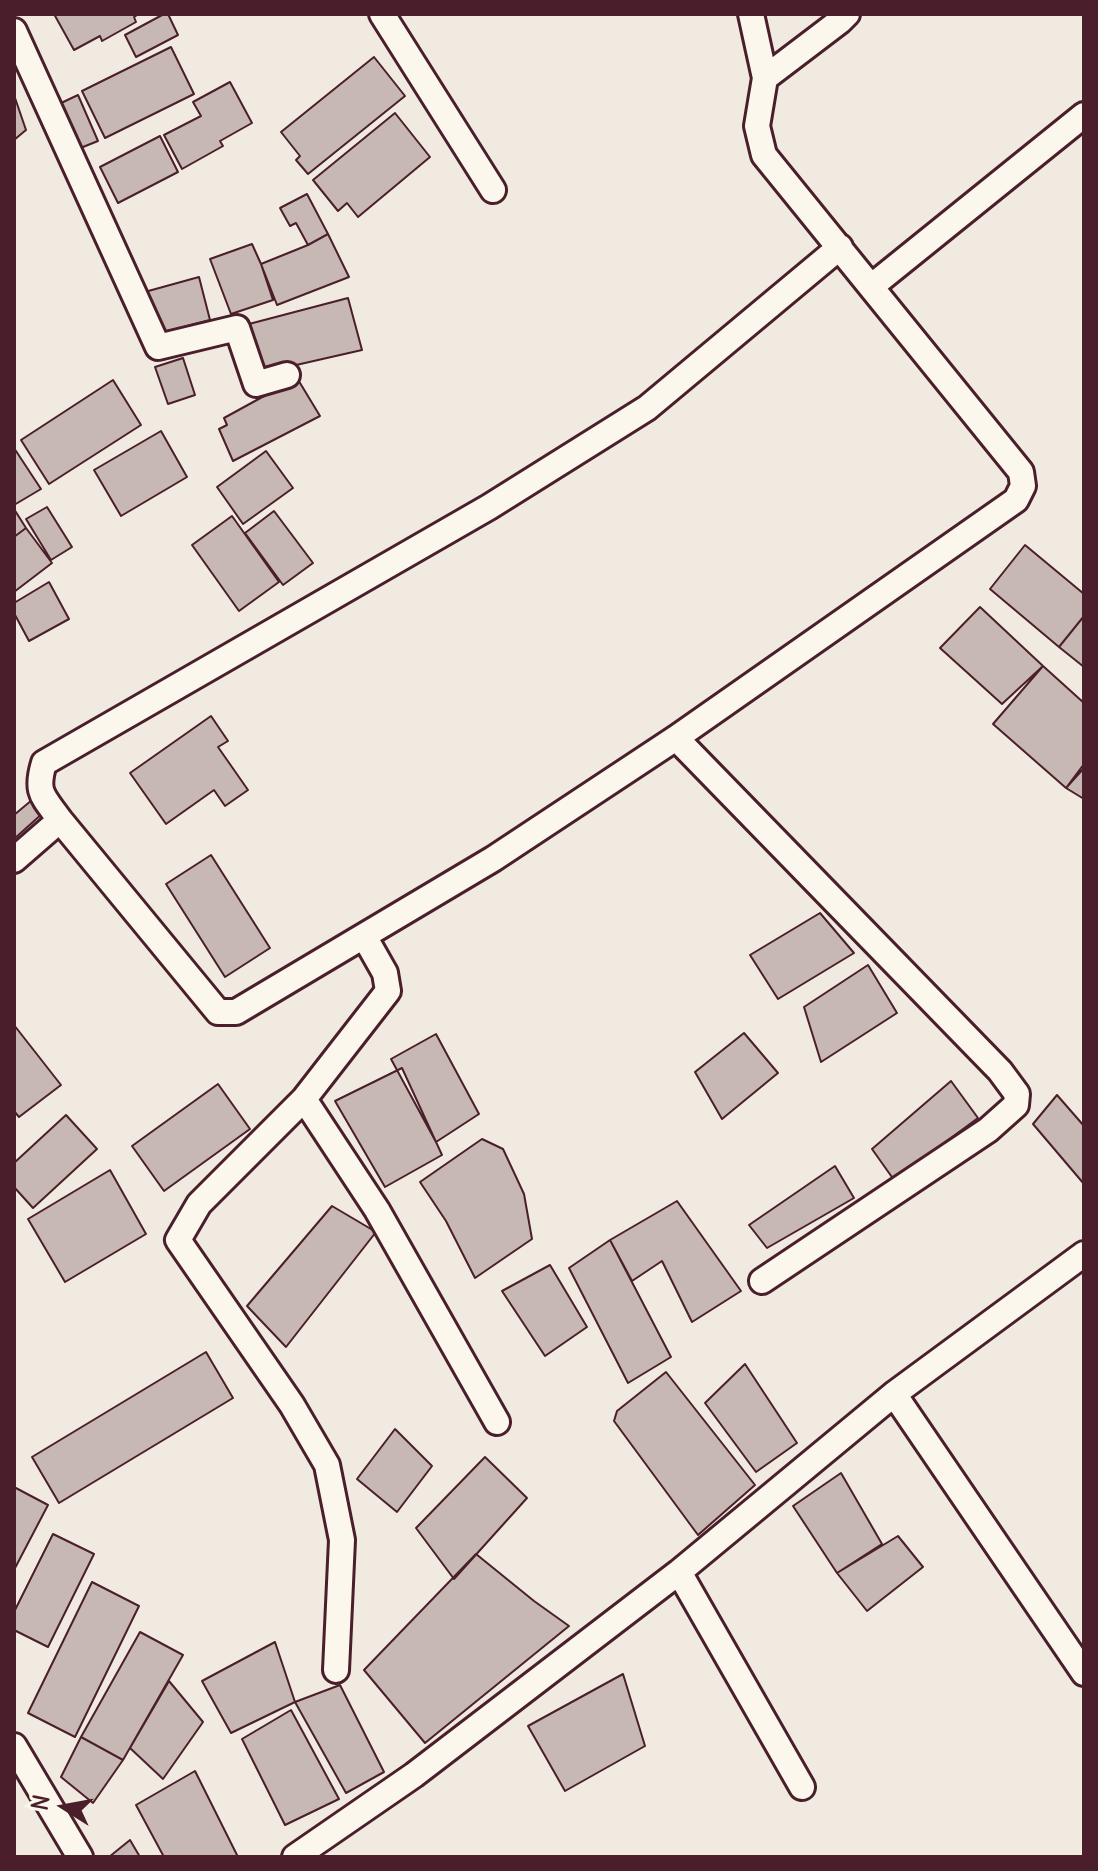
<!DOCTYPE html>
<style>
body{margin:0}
#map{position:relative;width:1098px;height:1871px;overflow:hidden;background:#f0eae0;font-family:Delius,sans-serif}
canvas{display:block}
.frame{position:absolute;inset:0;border:16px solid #4a1f2b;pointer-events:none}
.north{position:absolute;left:24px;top:1767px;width:80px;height:80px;-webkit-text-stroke:6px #fbf7ec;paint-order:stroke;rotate:281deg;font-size:22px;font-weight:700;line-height:32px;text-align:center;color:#4a1f2b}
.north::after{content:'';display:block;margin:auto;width:28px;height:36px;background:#4a1f2b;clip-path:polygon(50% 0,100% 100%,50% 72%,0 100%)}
</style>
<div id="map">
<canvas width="1098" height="1871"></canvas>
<div class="frame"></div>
<div class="north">N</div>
</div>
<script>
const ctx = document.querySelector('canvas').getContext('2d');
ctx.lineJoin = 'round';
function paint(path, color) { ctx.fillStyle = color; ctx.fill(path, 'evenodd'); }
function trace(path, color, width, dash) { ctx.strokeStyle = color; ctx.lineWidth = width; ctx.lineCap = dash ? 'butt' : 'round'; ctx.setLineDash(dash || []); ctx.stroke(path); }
const building = new Path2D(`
 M54,14h85l-5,3 2,5 -34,19 -2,-5 -26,14z
 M164,14h4l10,21 -42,22 -11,-22z
 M171,47l23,47 -89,44 -23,-47z
 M374,57l31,39 -97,78 -12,-14 4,-4 -19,-24z
 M230,82l22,41 -32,18 3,5 -41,23 -18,-34 37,-19 -8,-14z
 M14,95l12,35 -12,10z
 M78,95l20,46 -20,8 -19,-45z
 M395,113l35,44 -72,60 -11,-14 -9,8 -25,-31z
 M160,136l18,36 -60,31 -18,-36z
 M307,194l21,40 -20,11 -12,-22 -6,3 -10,-18z
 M328,234l21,43 -72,28 -16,-41 47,-19z
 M252,244l9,20 12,36 -42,14 -21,-55z
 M199,277l11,43 -57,15 -12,-42z
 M348,298l14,52 -101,23 -12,-49z
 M183,358l12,37 -27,9 -13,-37z
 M297,378l23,38 -87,45 -14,-32 8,-4 -3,-7z
 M113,380l28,45 -92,59 -28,-44z
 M161,431l26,46 -66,39 -27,-46z
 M14,448l27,41 -27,16z
 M266,451l27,37 -50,36 -26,-37z
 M47,507l25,40 -21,13 -25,-41z
 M14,509l12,19 -12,9z
 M274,511l39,52 -30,22 -38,-52z
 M232,516l47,66 -40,29 -47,-66z
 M26,528l26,35 -38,29v-55z
 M1025,545l59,49v22l-25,31 -69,-58z
 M49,582l20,37 -40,22 -15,-28v-10z
 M980,607l63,59 -41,38 -62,-56z
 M1084,616v51l-25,-20z
 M1043,666l41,37v61l-18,24 -73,-64z
 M211,716l17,25 -10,6 30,43 -23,16 -11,-16 -48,34 -36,-51z
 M1084,768v31l-18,-11z
 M32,800l11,13 -29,26v-24z
 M211,855l59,93 -45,29 -59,-93z
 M820,913l34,40 -76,46 -28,-44z
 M868,965l29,48 -76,49 -17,-55z
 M14,1025l47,60 -42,32 -5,-6z
 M744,1033l34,40 -56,46 -27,-47z
 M436,1034l43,80 -43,28 -45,-83z
 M402,1068l40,87 -57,32 -50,-86z
 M951,1081l27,37 -84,62 -22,-31z
 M218,1084l32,45 -86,62 -32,-45z
 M1057,1095l27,31v58l-51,-60z
 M66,1115l31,34 -64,59 -19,-21v-24z
 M482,1139l21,10 21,45 8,45 -57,39 -29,-57 -26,-39z
 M835,1166l19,32 -87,50 -18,-23z
 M110,1170l36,64 -81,48 -37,-63z
 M677,1201l64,90 -49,31 -30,-61 -30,20 -22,-41z
 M332,1206l44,26 -90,115 -39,-41z
 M610,1240l61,117 -43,26 -59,-115z
 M550,1265l37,62 -42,29 -43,-65z
 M206,1352l27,46 -174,105 -27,-46z
 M745,1364l52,79 -41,29 -51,-69z
 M666,1372l89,113 -57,50 -84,-114 3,-10z
 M395,1429l37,37 -35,46 -40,-33z
 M485,1457l42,41 -73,81 -38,-51z
 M841,1473l41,71 -45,29 -44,-67z
 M14,1487l34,18 -34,65z
 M53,1534l41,20 -46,93 -34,-17v-18z
 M898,1536l25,31 -56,44 -30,-38z
 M476,1554l58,47 35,25 -144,117 -61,-73z
 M92,1582l47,24 -64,131 -47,-24z
 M140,1632l43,23 -60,105 -42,-23z
 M275,1642l20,60 -64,31 -29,-52z
 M623,1674l22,72 -80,45 -37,-65z
 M169,1681l34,41 -40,57 -33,-31z
 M340,1685l44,87 -38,21 -51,-91z
 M291,1710l48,89 -54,26 -43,-86z
 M81,1737l42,23 -30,43 -32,-26z
 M195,1771l43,86h-74l-28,-52z
 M130,1840l10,17h-31z`);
paint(building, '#c8b8b3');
trace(building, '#4a1f2b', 2);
const minor = new Path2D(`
 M382,14l111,176
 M751,14l14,64 -8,48 7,29 257,317 2,14 -7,14 -340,238 -183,121 -257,153h-18l-158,-192c-17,-24 -25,-27 -16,-57l445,-256 158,-99 193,-161
 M14,31l144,316 79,-19 19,56 31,-9
 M765,78l75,-57 7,-7
 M872,286l212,-171
 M676,738l324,333 17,23 -1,11 -28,25 -226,151
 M14,860l46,-40
 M304,1099l73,111 120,212
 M894,1394l190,279
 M679,1572l123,215
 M336,1670l6,-130 -15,-75 -35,-60 -114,-165 21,-36 105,-105 84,-108 -3,-18 -21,-37
 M14,1746l66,111
 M295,1857l119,-82 265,-203 215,-178 190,-140`);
trace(minor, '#4a1f2b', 30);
trace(minor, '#fbf7ec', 24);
</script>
